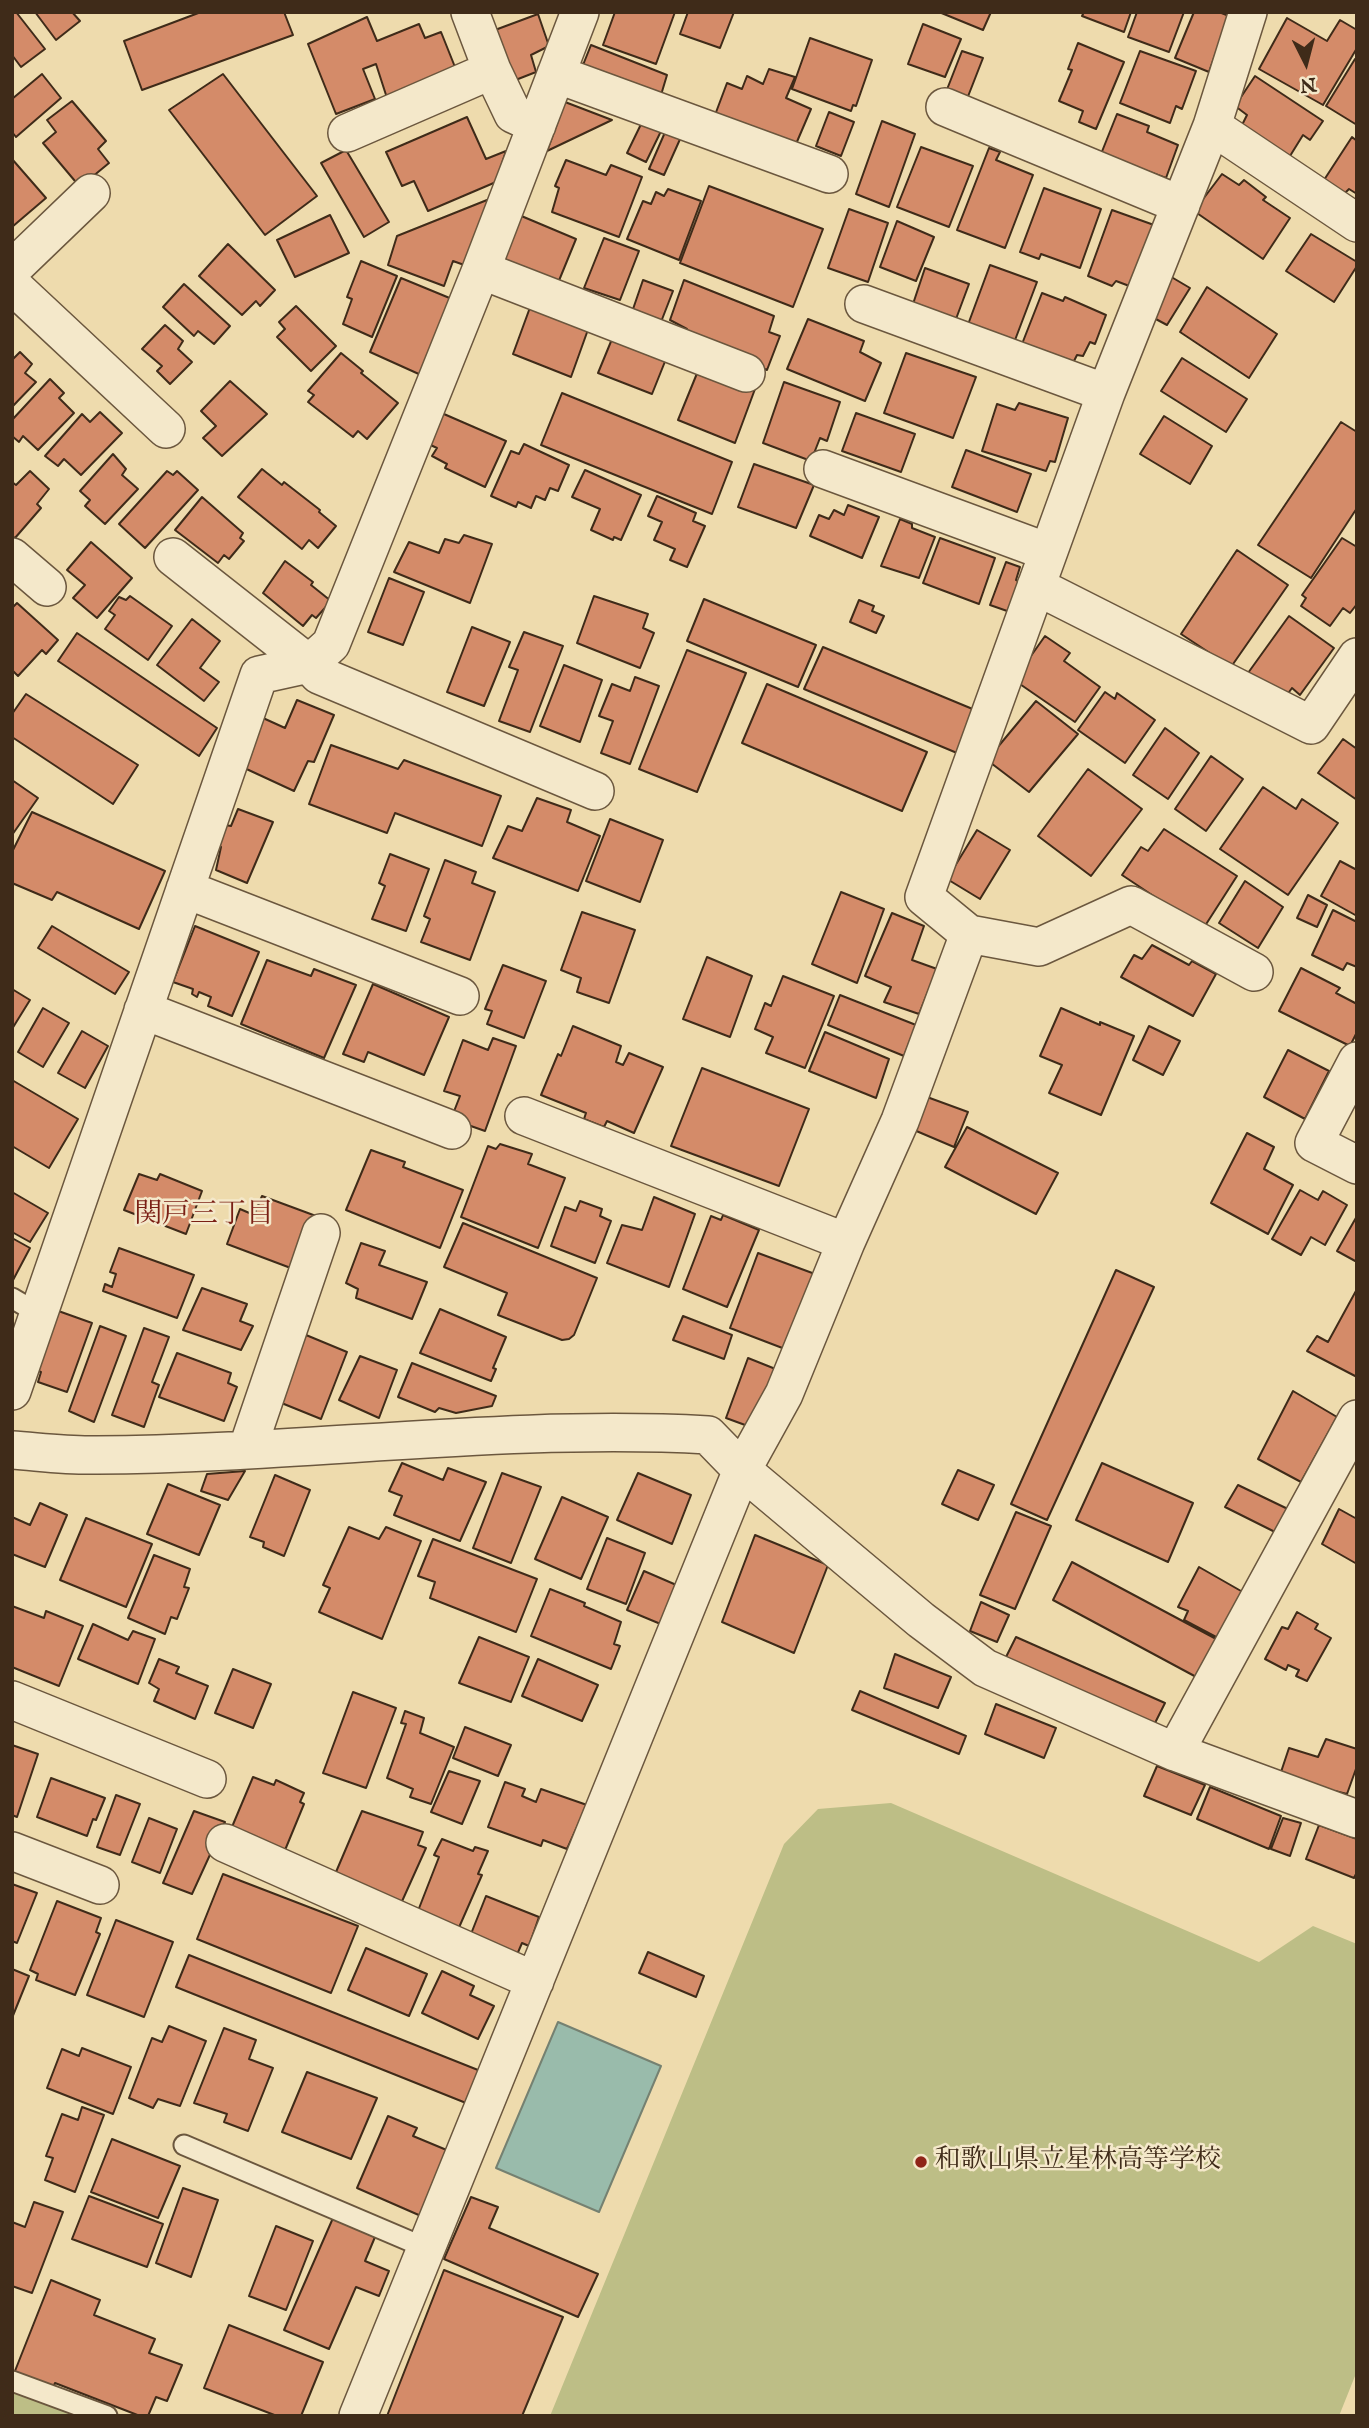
<!DOCTYPE html>
<meta charset="utf-8">
<style>
body{margin:0}
#map{position:relative;width:1369px;height:2428px;overflow:hidden;background:#eedbad;font-family:"IM FELL English",serif}
canvas{display:block}
.frame{position:absolute;inset:0;border:14px solid #3f2b19;pointer-events:none}
.north{position:absolute;left:1271px;top:28px;width:70px;height:70px;-webkit-text-stroke:5px #f4e8ca;paint-order:stroke;rotate:174deg;font-size:19px;font-weight:700;line-height:28px;text-align:center;color:#3f2b19}
.north::after{content:'';display:block;margin:auto;width:24px;height:32px;background:#3f2b19;clip-path:polygon(50% 0,100% 100%,50% 72%,0 100%)}
</style>
<div id="map">
<canvas width="1369" height="2428"></canvas>
<div class="frame"></div>
<div class="north">N</div>
</div>
<script>
const ctx = document.querySelector('canvas').getContext('2d');
ctx.lineJoin = 'round';
function paint(path, color) { ctx.fillStyle = color; ctx.fill(path, 'evenodd'); }
function trace(path, color, width, dash) { ctx.strokeStyle = color; ctx.lineWidth = width; ctx.lineCap = dash ? 'butt' : 'round'; ctx.setLineDash(dash || []); ctx.stroke(path); }
function drawText(font, color, halo, rows, align = 'center') {
  ctx.font = font + ' "IM FELL English","Noto Serif JP",serif'; ctx.lineWidth = 5; ctx.setLineDash([]); ctx.textBaseline = 'middle'; ctx.strokeStyle = halo; ctx.fillStyle = color; for (const [text, x, y, turn = 0] of rows) {
    ctx.save(); ctx.translate(x, y); ctx.rotate((+turn || 0) * Math.PI / 180); ctx.textAlign = isNaN(turn) ? turn : align; if (halo) ctx.strokeText(text, 0, 0); ctx.fillText(text, 0, 0); ctx.restore();
  }
}
paint(new Path2D(`
 M891,1803l368,159 54,-36 44,18v427l-18,45h-789l234,-572 34,-35z
 M12,2387l75,29h-75z`), '#bdbe86');
const water = new Path2D(`
 M558,2022l103,44 -62,146 -103,-44z`);
paint(water, '#99bbab');
trace(water, '#758171', 2);
const building = new Path2D(`
 M12,12h4l29,37 -24,18 -9,-12z
 M35,12h37l8,9 -24,19z
 M201,12h83l9,23 -151,55 -18,-49z
 M615,12h60l-19,52 -53,-19z
 M688,12h46l-14,36 -40,-14z
 M939,12h52l-8,18z
 M1084,12h47l-7,20 -42,-16z
 M1137,12h47l-15,40 -41,-15z
 M1194,12h25l10,4 -20,56 -34,-14z
 M538,14l11,32 -18,9 5,17 -23,9 -18,-51z
 M367,17l10,24 42,-17 6,14 16,-6 16,40 -70,26 -11,-34 -13,5 12,30 -39,15 -28,-70z
 M1287,18l40,23 13,-21 17,10v18l-34,57 -64,-36z
 M923,24l38,15 -16,38 -37,-13z
 M810,38l62,22 -16,46 -3,-1 -2,6 -59,-22z
 M1078,43l46,19 -28,67 -17,-7 4,-11 -24,-10 13,-31 -4,-1z
 M591,45l76,30 -6,20 -80,-25z
 M962,51l21,7 -16,41 -21,-7z
 M1140,51l56,20 -14,38 -6,-3 -6,17 -50,-20z
 M1355,59l2,1v65l-31,-19z
 M769,69l26,8 -9,21 25,11 -15,35 -81,-29 12,-32 15,6 5,-13 16,8z
 M42,74l19,24 -45,39 -4,-5v-33z
 M223,74l94,122 -52,39 -96,-125z
 M1255,76l68,45 -13,19 -7,-5 -13,21 -48,-31 5,-10 -12,-9z
 M72,101l34,40 -8,8 11,14 -29,24 -37,-44 13,-11 -9,-12z
 M565,102l47,18 -65,31z
 M829,112l25,10 -13,34 -25,-10z
 M1117,114l32,12 -2,6 31,13 -12,33 -65,-24z
 M645,116l19,9 -18,37 -19,-9z
 M467,117l19,42 20,-8 -10,31 -68,29 -14,-30 -12,5 -16,-34z
 M882,121l33,13 -26,73 -33,-13z
 M666,130l15,7 -17,38 -15,-6z
 M1352,137l5,4v53l-8,-5 -5,5 -20,-14z
 M921,147l52,19 -24,61 -52,-20z
 M989,148l11,4 -4,8 37,15 -28,73 -48,-18z
 M346,150l43,72 -25,15 -43,-74z
 M12,159l34,39 -34,29z
 M566,160l40,15 5,-10 31,12 -23,60 -67,-25 7,-24 -4,-2z
 M1222,174l17,11 5,-5 22,17 -3,3 27,18 -27,41 -69,-48z
 M709,186l114,43 -30,78 -113,-44z
 M1044,188l57,21 -21,59 -39,-14 -2,5 -19,-7z
 M668,189l33,12 -22,59 -52,-21 16,-38 8,3 5,-12 8,4z
 M492,198l-25,68 -14,-5 -9,25 -56,-21 9,-29z
 M849,209l39,14 -20,59 -40,-14z
 M1112,210l42,15 -22,62 -16,-6 -4,5 -24,-10z
 M330,215l19,38 -54,24 -18,-37z
 M519,215l57,24 -18,44 -57,-24z
 M897,221l37,16 -18,44 -36,-14z
 M1311,234l46,28v4l-23,36 -48,-31z
 M604,238l35,13 -19,49 -36,-12z
 M228,244l47,46 -15,16 -4,-5 -14,14 -43,-39z
 M361,261l36,15 -25,61 -29,-13 9,-25 -5,-2z
 M990,265l47,17 -25,66 -46,-18z
 M925,268l44,16 -16,43 -42,-17z
 M1168,275l22,13 -23,37 -15,-8z
 M401,278l51,21 -31,76 -51,-23z
 M643,280l30,11 -12,31 -29,-10z
 M684,280l90,36 -5,16 11,4 -13,34 -84,-34 4,-7 -17,-9z
 M184,284l46,42 -16,18 -16,-13 -4,5 -31,-29z
 M1207,287l70,47 -28,44 -69,-46z
 M1042,293l21,8 2,-4 41,18 -11,29 -5,-2 -7,14 -6,-1 -5,10 -50,-21z
 M532,302l58,22 -19,53 -58,-23z
 M296,306l40,40 -25,25 -34,-34 8,-8 -6,-7z
 M808,319l56,22 -4,11 21,11 -16,38 -78,-32z
 M165,325l18,16 -5,8 14,13 -22,22 -13,-13 5,-5 -20,-17z
 M612,339l54,20 -14,35 -54,-21z
 M20,352l12,12 -7,9 11,9 -24,25v-47z
 M341,353l22,18 -2,2 37,30 -31,36 -9,-8 -5,6 -45,-35 6,-7 -6,-4z
 M906,353l70,24 -23,61 -69,-25z
 M1182,358l65,41 -21,33 -65,-41z
 M700,366l55,23 -20,54 -57,-23z
 M50,379l14,14 -5,5 15,15 -36,37 -15,-14 -4,6 -7,-6v-16z
 M230,381l37,33 -45,42 -19,-18 13,-12 -15,-15z
 M784,382l56,20 -13,39 -7,-3 -9,23 -48,-18z
 M562,393l170,69 -20,52 -171,-69z
 M1019,403l49,15 -13,44 -5,-1 -4,10 -64,-20 15,-47 18,6z
 M437,411l69,30 -21,46 -40,-19 2,-4 -15,-8 5,-8 -13,-6z
 M100,412l22,21 -41,42 -17,-16 -6,7 -13,-10 37,-42 8,8z
 M856,413l59,21 -14,38 -59,-21z
 M1164,416l48,30 -22,38 -50,-30z
 M1341,422l16,10v76l-46,70 -53,-33z
 M524,444l45,21 -11,26 -8,-3 -5,12 -9,-4 -5,12 -13,-6 -2,5 -25,-11 20,-45 8,3z
 M966,450l65,24 -14,38 -65,-25z
 M113,454l13,15 -4,6 16,14 -33,35 -20,-18 5,-6 -10,-9z
 M754,464l60,21 -18,43 -58,-21z
 M262,469l20,16 2,-3 36,28 -1,2 17,14 -18,22 -9,-8 -7,9 -64,-52z
 M585,470l56,25 -20,45 -7,-3 -1,3 -22,-10 9,-21 -28,-12z
 M30,471l19,18 -12,15 4,4 -26,30 -3,-2v-54l4,3z
 M167,471l6,4 4,-4 21,19 -53,58 -26,-24z
 M657,496l39,17 -3,8 12,5 -18,41 -17,-7 5,-11 -21,-9 8,-18 -14,-6z
 M202,497l41,36 -3,5 4,3 -15,18 -5,-4 -6,8 -43,-33z
 M848,505l31,12 -17,41 -52,-22 9,-21 10,4 5,-9 10,5z
 M900,519l12,5v4l23,9 -16,41 -38,-12z
 M464,535l28,9 -22,59 -76,-31 15,-30 30,11 6,-14 14,4z
 M940,538l55,20 -16,46 -56,-21z
 M1342,538l15,9v57l-7,9 -7,-5 -13,18 -29,-20 5,-8 -4,-3z
 M91,542l41,36 -35,40 -24,-20 12,-13 -18,-15z
 M1237,550l51,35 -57,82 -50,-33z
 M285,561l28,21 -2,3 20,16 -15,17 -4,-3 -9,11 -40,-33z
 M1006,562l14,5 -4,13 5,2 -11,30 -20,-7z
 M389,578l35,14 -21,53 -35,-13z
 M130,596l42,30 -24,34 -43,-31 10,-14 -6,-4 10,-14 7,3z
 M594,596l54,18 -5,14 11,5 -14,35 -63,-25z
 M704,599l112,46 -18,42 -111,-46z
 M859,600l15,6 -2,5 12,5 -8,17 -26,-11z
 M17,603l41,37 -12,14 -4,-4 -24,26 -6,-6v-62z
 M1289,616l45,32 -34,47 -8,-7 -8,11 -36,-26z
 M192,619l28,22 -20,27 19,14 -15,19 -47,-36z
 M472,627l38,15 -26,64 -37,-14z
 M524,632l39,14 -33,86 -31,-11 19,-51 -9,-3z
 M77,633l140,95 -18,28 -141,-95z
 M1045,636l25,17 -6,8 36,26 -25,35 -61,-42z
 M823,647l152,63 -18,43 -153,-64z
 M687,650l59,23 -49,119 -58,-23z
 M564,665l38,15 -22,62 -40,-16z
 M635,677l24,9 -29,78 -29,-11 12,-32 -14,-5 13,-32 18,7z
 M767,684l160,68 -25,59 -160,-68z
 M1105,692l10,7 2,-6 38,27 -30,43 -47,-33z
 M26,694l112,71 -25,39 -101,-67v-23z
 M297,700l37,15 -20,47 -6,-1 -14,30 -54,-25 23,-48 22,10z
 M1036,701l42,33 -49,58 -42,-32z
 M1165,728l34,25 -31,46 -35,-24z
 M1343,739l14,10v51l-39,-27z
 M331,745l67,24 6,-9 97,36 -19,50 -87,-33 -8,20 -78,-29z
 M1211,756l32,23 -37,52 -31,-22z
 M1088,769l54,40 -51,67 -53,-40z
 M12,780l26,18 -26,37z
 M1263,787l33,22 6,-10 36,24 -50,72 -68,-46z
 M537,798l34,12 -4,12 33,14 -22,55 -85,-33 15,-32 14,5z
 M238,809l35,13 -26,61 -31,-13 5,-23 -4,-2 8,-20 6,1z
 M32,812l133,59 -26,58 -82,-37 -5,8 -40,-17v-31z
 M610,819l53,21 -23,62 -54,-21z
 M1164,829l73,47 -34,53 -81,-54 19,-28 7,4z
 M977,830l33,20 -30,49 -33,-20z
 M390,854l39,15 -23,62 -34,-12 13,-33 -6,-3z
 M445,860l31,12 -4,11 23,9 -25,68 -49,-18 9,-23 -6,-3z
 M1340,861l17,9v46l-36,-20z
 M1245,881l38,26 -25,41 -39,-25z
 M841,892l43,17 -27,74 -45,-19z
 M1308,895l19,10 -10,22 -20,-9z
 M1333,910l24,12v45l-10,-4 -4,7 -31,-15z
 M582,912l53,18 -26,73 -32,-11 4,-14 -20,-8z
 M892,913l32,13 -12,34 25,9 -18,45 -35,-12 7,-15 -26,-11z
 M52,926l77,46 -14,22 -77,-46z
 M195,926l64,26 -27,64 -24,-10 3,-9 -12,-5 -2,5 -5,-3 1,-5 -20,-7z
 M1152,945l37,20 3,-4 24,13 -23,42 -72,-39 13,-22 8,4z
 M707,957l45,19 -22,61 -47,-18z
 M267,960l44,16 3,-7 42,16 -32,73 -83,-34z
 M503,965l43,16 -22,57 -37,-14 5,-13 -7,-2z
 M1301,968l39,20 -4,5 21,11v28l-7,14 -71,-35z
 M783,976l51,20 -29,72 -39,-15 7,-16 -18,-8 10,-26 6,3z
 M373,984l76,33 -25,58 -56,-23 -4,10 -21,-8z
 M12,989l18,11 -18,29z
 M840,995l76,30 -12,31 -76,-31z
 M43,1008l26,15 -26,44 -25,-15z
 M1061,1008l39,17v-3l34,14 -33,79 -52,-22 13,-28 -22,-9z
 M573,1026l48,20 -5,16 7,3 6,-12 34,14 -29,66 -27,-12 -3,6 -20,-8 2,-6 -45,-18 17,-41 3,2z
 M1149,1026l31,15 -17,34 -30,-15z
 M82,1031l26,15 -23,42 -27,-15z
 M825,1032l64,27 -13,39 -67,-27z
 M493,1038l23,8 -31,85 -34,-12 9,-23 -16,-5 19,-51 25,10z
 M1288,1050l41,21 -24,48 -41,-22z
 M702,1068l107,41 -30,77 -108,-40z
 M12,1080l66,39 -29,49 -37,-22z
 M927,1097l41,15 -14,35 -40,-17z
 M967,1127l91,46 -22,41 -91,-47z
 M1247,1133l27,14 -10,22 29,16 -25,49 -57,-31z
 M500,1144l32,10 -4,10 37,14 -27,70 -77,-31 27,-71 8,3z
 M371,1150l34,12 -2,5 60,23 -23,58 -94,-38z
 M139,1174l18,6 3,-6 42,17 -16,43 -62,-24z
 M1300,1190l18,10 5,-9 24,14 -22,40 -14,-8 -10,18 -29,-16z
 M12,1192l36,21 -18,29 -18,-10z
 M262,1196l54,20 -20,54 -69,-26 13,-35 14,6z
 M654,1197l41,17 -26,73 -62,-24 15,-38 20,5z
 M580,1201l22,8 -2,7 11,5 -16,42 -44,-17 14,-39 11,4z
 M723,1215l36,15 -32,77 -44,-18 28,-73 10,4z
 M1357,1216v46l-20,-11z
 M463,1223l134,55 -23,57 -5,4 -7,1 -64,-25 9,-22 -63,-26z
 M12,1238l18,10 -18,34z
 M361,1243l24,8 -6,14 48,17 -15,37 -56,-21 2,-9 -12,-6z
 M119,1248l75,27 -17,43 -74,-27 2,-7 7,3 4,-13 -6,-2z
 M758,1253l57,21 -30,75 -55,-21z
 M1116,1270l38,17 -107,233 -36,-16z
 M202,1288l45,16 -7,17 13,5 -12,24 -58,-20z
 M1357,1289v88l-50,-26 10,-15 11,6z
 M50,1308l42,15 -25,69 -29,-10 3,-10 -13,-5z
 M440,1309l66,28 -13,31 3,1 -5,12 -71,-28z
 M683,1316l49,19 -8,24 -51,-19z
 M100,1326l26,10 -32,86 -25,-11z
 M144,1328l25,9 -17,45 7,3 -15,42 -32,-12z
 M306,1335l41,17 -26,67 -42,-17z
 M177,1353l54,20 -3,10 9,4 -13,34 -65,-24z
 M360,1356l37,14 -18,48 -40,-18z
 M748,1358l30,12 -22,59 -30,-11z
 M412,1363l84,33 -4,10 -36,7 -17,-5 -4,4 -37,-15z
 M1293,1391l44,26 -36,65 -43,-23z
 M402,1463l41,17 5,-12 38,14 -26,59 -66,-26 8,-19 -13,-5z
 M1102,1463l91,40 -25,59 -92,-42z
 M958,1470l36,15 -16,35 -36,-16z
 M245,1471l-17,29 -27,-9 6,-17z
 M502,1473l39,14 -30,76 -38,-15z
 M638,1473l53,22 -19,49 -55,-24z
 M275,1475l35,15 -26,66 -21,-9 1,-5 -14,-5z
 M168,1484l52,21 -21,50 -52,-21z
 M1238,1485l54,26 -11,24 -56,-28z
 M562,1497l46,20 -27,62 -46,-20z
 M40,1503l27,12 -22,52 -33,-13v-37l18,8z
 M1339,1509l18,10v45l-35,-20z
 M1016,1512l35,14 -36,83 -35,-14z
 M86,1518l66,26 -26,63 -66,-27z
 M349,1527l30,12 7,-12 35,14 -39,98 -63,-27 11,-24 -7,-3z
 M755,1535l73,30 -34,88 -72,-31z
 M607,1538l38,15 -19,51 -39,-15z
 M433,1539l104,40 -21,53 -86,-34 5,-16 -17,-6z
 M154,1555l36,14 -6,18 5,1 -12,31 -6,-2 -6,17 -37,-16z
 M1072,1562l148,79 -20,38 -147,-79z
 M1199,1567l49,28 -30,43 -34,-18 4,-9 -10,-4z
 M644,1571l37,16 -18,38 -36,-15z
 M550,1589l35,14 -1,3 37,16 -7,22 6,2 -9,23 -80,-33z
 M981,1602l28,13 -12,27 -27,-11z
 M12,1606l32,12 2,-7 37,15 -24,60 -47,-19z
 M1297,1612l21,12 -3,5 16,9 -24,43 -11,-5 3,-6 -11,-5 -2,5 -21,-11 17,-32 6,2z
 M93,1624l35,16 5,-9 22,8 -17,45 -60,-25z
 M479,1637l50,20 -18,45 -52,-19z
 M1016,1637l149,66 -15,30 -148,-68z
 M895,1654l56,23 -13,31 -54,-20z
 M159,1659l20,8 -3,6 32,13 -13,33 -41,-18 5,-12 -10,-6z
 M538,1659l60,26 -16,36 -60,-25z
 M233,1669l38,15 -18,44 -38,-15z
 M860,1691l106,45 -7,18 -107,-44z
 M353,1692l43,16 -30,80 -43,-15z
 M996,1704l60,24 -12,30 -59,-24z
 M405,1711l19,7 -4,15 34,14 -23,57 -21,-7 3,-8 -26,-11 19,-54 -5,-1z
 M465,1727l46,18 -13,31 -45,-18z
 M1326,1739l31,10v17l-10,28 -12,-3 -4,8 -53,-18 11,-33 29,9z
 M12,1745l26,9 -21,63 -5,-2z
 M1157,1766l48,19 -14,30 -47,-19z
 M449,1771l31,10 -18,43 -31,-12z
 M253,1777l21,8 2,-5 28,13 -4,9 4,2 -21,51 -54,-21z
 M51,1778l54,20 -9,22 -3,-1 -6,17 -50,-19z
 M505,1782l20,7 -3,7 14,6 5,-13 46,16 -20,44 -24,-9 -2,6 -53,-19z
 M1210,1787l71,29 -12,33 -72,-30z
 M116,1795l24,9 -20,51 -23,-8z
 M194,1811l31,11 -33,72 -29,-11z
 M362,1811l61,21 -5,13 8,3 -27,60 -63,-36z
 M149,1818l28,11 -17,44 -28,-11z
 M1283,1818l18,5 -11,33 -19,-7z
 M1319,1825l38,14v33l-3,6 -48,-19z
 M442,1839l31,12 2,-4 13,4 -10,23 4,1 -25,57 -41,-16 23,-59 -5,-2z
 M223,1874l135,52 -27,67 -134,-54z
 M12,1884l25,9 -20,50 -5,-2z
 M486,1896l53,21 -10,29 -7,-3 -6,14 -47,-18z
 M57,1901l44,17 -5,14 4,2 -25,61 -39,-15 2,-6 -8,-4z
 M116,1920l57,22 -29,75 -57,-22z
 M366,1948l61,26 -18,42 -61,-26z
 M648,1952l56,24 -8,21 -57,-24z
 M189,1955l294,117 -12,33 -295,-118z
 M12,1969l17,7 -17,42z
 M442,1971l32,15 -4,9 24,11 -16,33 -56,-26z
 M169,2026l37,15 -26,65 -22,-7 -5,9 -24,-10 23,-60 10,4z
 M224,2028l32,12 -7,19 24,9 -25,63 -24,-9 3,-8 -33,-11z
 M82,2048l49,19 -18,47 -66,-26 15,-39 17,7z
 M307,2072l70,26 -26,61 -69,-27z
 M82,2107l22,8 -29,77 -30,-12 8,-22 -7,-2 16,-42 16,6z
 M388,2116l29,12 -4,8 36,15 -28,65 -64,-28z
 M112,2139l68,27 -22,52 -67,-26z
 M183,2188l35,12 -27,77 -35,-14z
 M89,2196l74,28 -16,43 -75,-28z
 M471,2197l27,10 -9,21 109,46 -20,43 -134,-58z
 M34,2202l29,10 -31,81 -20,-7v-64l13,5z
 M333,2218l42,19 -10,24 24,10 -10,25 -23,-9 -27,62 -45,-19z
 M276,2226l37,15 -27,69 -37,-14z
 M444,2270l119,47 -41,99h-135z
 M51,2280l49,20 -6,15 61,24 -6,14 33,12 -15,36 -11,-4 -8,19h-8l-85,-33 -3,7 -39,-14z
 M229,2325l94,37 -22,54h-24l-73,-28z`);
paint(building, '#d48b69');
trace(building, '#3f2b19', 2);
const service = new Path2D(`
 M12,1298l27,16
 M184,2145l242,103
 M12,2381l95,35`);
const minor = new Path2D(`
 M470,12l22,58
 M556,74l273,100
 M945,107l236,98
 M1212,126l145,97
 M347,133l145,-63 21,44 24,11
 M12,269l79,-76
 M481,270l265,103
 M12,285l154,144
 M864,304l242,89
 M823,469l225,83
 M12,557l35,30
 M173,557l136,107 10,11 276,116
 M1036,586l275,139 46,-68
 M185,889l275,107
 M969,934l70,13 92,-42 123,67
 M143,1010l309,120
 M1357,1061l-43,82 43,22
 M524,1116l322,126
 M12,1391l247,-716 50,-11 22,-20 150,-374 99,-258
 M12,1450c28,2 57,6 85,5 204,-1 407,-31 611,-20l34,35 179,150 64,48 190,84 182,67
 M247,1450l74,-217
 M12,1700l195,79
 M1175,1752l182,-333
 M225,1843l310,138
 M12,1851l88,34
 M358,2416l384,-946 42,-76 62,-152 54,-121 69,-187 -45,-37 182,-504 106,-267 36,-114`);
trace(service, '#6b573e', 23);
trace(minor, '#6b573e', 40);
trace(service, '#f4e8ca', 19);
trace(minor, '#f4e8ca', 37);
for (const [x, y, r, color] of [
 [921,2162,7,"#8f2418"]
]) { const dot = new Path2D(); dot.arc(x, y, r, 0, 2 * Math.PI); ctx.fillStyle = color; ctx.fill(dot); trace(dot, '#f4e8ca', 2.5); }
drawText('26px', '#3f2b19', '#f4e8ca', [
 ["和歌山県立星林高等学校",935,2162]
], 'left');
drawText('28px', '#7a1f14', '#f4e8ca', [
 ["関戸三丁目",204,1216]
]);
</script>
